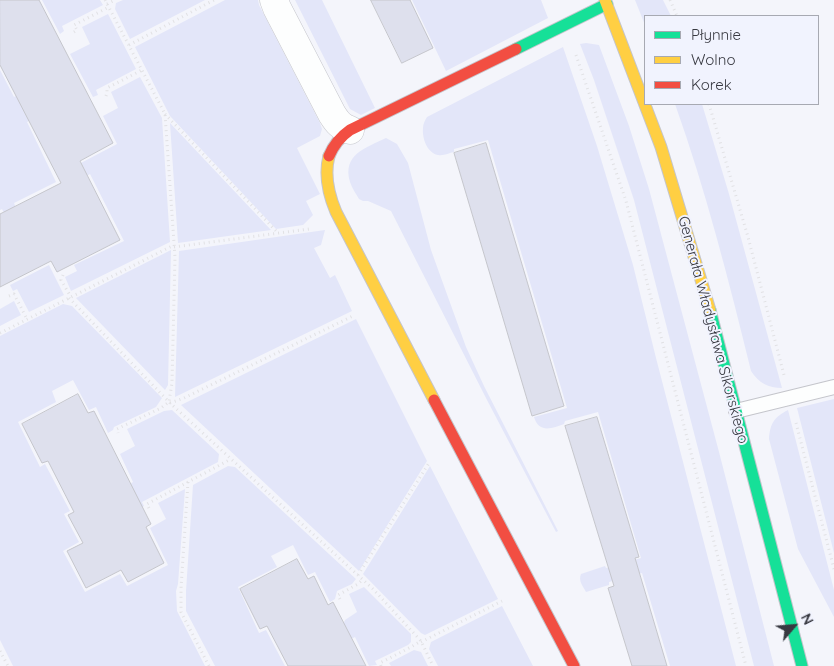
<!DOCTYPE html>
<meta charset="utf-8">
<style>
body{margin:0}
#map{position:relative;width:834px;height:666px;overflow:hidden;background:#f4f5fb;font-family:Quicksand,sans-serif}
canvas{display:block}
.legend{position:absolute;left:644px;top:15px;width:175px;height:90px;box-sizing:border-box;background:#f1f3fe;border:1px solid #a7a9b2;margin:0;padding:6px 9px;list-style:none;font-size:15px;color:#383941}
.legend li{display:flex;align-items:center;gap:10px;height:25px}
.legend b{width:25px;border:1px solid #a7a9b2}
.north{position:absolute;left:769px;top:601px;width:50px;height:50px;-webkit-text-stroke:4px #f1f3fe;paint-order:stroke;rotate:63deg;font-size:14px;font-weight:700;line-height:20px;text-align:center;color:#383941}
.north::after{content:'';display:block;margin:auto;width:18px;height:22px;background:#383941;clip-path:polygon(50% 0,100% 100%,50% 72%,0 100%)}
</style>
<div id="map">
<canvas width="834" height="666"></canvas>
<ul class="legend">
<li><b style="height:6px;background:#16e098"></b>Płynnie</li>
<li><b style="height:6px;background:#ffcf43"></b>Wolno</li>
<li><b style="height:6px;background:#f24e42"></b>Korek</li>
</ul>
<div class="north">N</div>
</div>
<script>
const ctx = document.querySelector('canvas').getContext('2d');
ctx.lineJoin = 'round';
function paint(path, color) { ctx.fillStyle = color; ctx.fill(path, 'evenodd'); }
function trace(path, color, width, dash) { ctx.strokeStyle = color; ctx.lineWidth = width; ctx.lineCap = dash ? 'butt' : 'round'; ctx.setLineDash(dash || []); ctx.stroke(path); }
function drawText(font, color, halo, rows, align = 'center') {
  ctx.font = font + ' Quicksand,sans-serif'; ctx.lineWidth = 4; ctx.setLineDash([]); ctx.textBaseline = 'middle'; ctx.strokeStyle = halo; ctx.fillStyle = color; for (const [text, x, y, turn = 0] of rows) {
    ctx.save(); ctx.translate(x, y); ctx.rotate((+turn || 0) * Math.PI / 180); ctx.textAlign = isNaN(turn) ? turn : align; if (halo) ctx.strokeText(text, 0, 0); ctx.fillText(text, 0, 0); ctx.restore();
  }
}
paint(new Path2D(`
 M42,0h58l3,5 -41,21 2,5 -4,3z
 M123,0h82l-75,39 -15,-30 1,-6z
 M225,0h33l1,5 61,118 2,6 -2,7 -23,12 23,46 -14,7 7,14 -10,10 -27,4 -106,-113 -35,-69z
 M295,0h27l53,108 -14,7 -11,-6z
 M412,0h129l7,18 -102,53z
 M635,0h28l8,16h-26v9z
 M108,14l28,55 -40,21 2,5 -5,2 -23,-43 20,-10 -8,-17z
 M586,43l13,2 30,81 20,63 70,263 55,214h-20l-120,-466 -40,-120 -14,-36z
 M563,47l34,99 36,119 23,93 80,308h-66l-28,-93 -33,9v3l-23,7c-3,-6 -8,-11 -5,-18l24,-8 1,2 35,-10 -43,-146 -33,9 -1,3c-11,4 -25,10 -30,-7l33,-9 -79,-268 -34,9v3c-5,1 -10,4 -16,3 -11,-2 -16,-17 -15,-27 0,-4 2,-8 4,-11z
 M0,70l14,27 4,-2 13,25 -4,2 29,60 -42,21 3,7 -12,5 -3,-6 -2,1z
 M140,77l22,41 8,124 -99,49 -6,-14 12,-6 -3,-6 50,-24 -34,-67 -5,3 -6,-13 38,-20 -14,-28 15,-8 -7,-16z
 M675,104h27l27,90 53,194c-14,0 -23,-5 -31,-17 -22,-90 -45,-180 -76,-267z
 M170,123l101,107 -93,13z
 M386,138l11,6 11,19 23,87 35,97 18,39 74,145 -2,1 -69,-132 -96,-189 -23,-10h-5l-4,-2c-3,-5 -7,-11 -9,-17 -8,-28 16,-34 36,-44z
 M325,230l-4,15 -7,3 16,30 5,-3 17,36 -177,86 4,-146z
 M171,250l-3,135 -3,5 -89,-92z
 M49,265l15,30 -35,17 -12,-23 -4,2 -3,-6z
 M14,301l7,14 -21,11v-17z
 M63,304l9,2 90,92 -6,9 -42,20 -1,3 -5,3 -12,-26 -7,3 -16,-30 -21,11 4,11 -38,20 22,45 5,-3 25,47 -6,3 15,28 -16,9 22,41 35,-18 7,12 41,-21 -18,-37 16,-9 -8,-16 27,-14 -7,95 -2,7 1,20 28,55h-192l-13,-26v-304z
 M356,319l71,142 -68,110 -178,-166z
 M834,399v154l-37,-145z
 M172,410l47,44 -1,8 -76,40 2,4 -5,3 -12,-23 6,-4 -13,-28 15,-8 -8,-17 37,-18z
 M788,410l46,180v27l-36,-68 -29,-110c1,-15 5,-22 19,-29z
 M228,466l7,1 121,112 -4,5 -15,7 -2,8 -5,3 -15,-30 -7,3 -15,-30 -22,11 6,11 -39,20 21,46 7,-3 19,36h-70l-29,-55v-20l7,-106z
 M430,466l68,133 -73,36 -4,-2 -58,-59z
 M364,587l47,47v8l-3,3 -33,16 2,4 -8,1 -14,-29 -4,2 -8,-14 2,-5 12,-8 -8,-18z
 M502,606l31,60h-95l-9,-17 2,-7z
 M414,650l7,2 7,14h-37l-2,-3z`), '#e3e6f9');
const building = new Path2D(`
 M0,0h39l74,143 -33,18 40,79 -63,32 -6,-11 -51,26v-73l61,-31 -61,-118z
 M371,0h39l23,48 -31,15z
 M486,143l78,263 -32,10 -78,-263z
 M78,394l10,19 6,-2 57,113 -5,3 18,36 -36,19 -7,-12 -35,18 -19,-37 16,-8 -15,-28 6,-3 -26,-51 -6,2 -20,-39z
 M597,417l42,140 -4,1 32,108h-35l-24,-78 6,-2 -49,-160z
 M297,559l11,20 6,-3 14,29 5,-3 33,64h-78l-21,-40 -7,3 -20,-40z`);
paint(building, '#dee0ed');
trace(building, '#c5c6cc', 1);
const lane = new Path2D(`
 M736,411l98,-24`);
const street = new Path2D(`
 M274,0l3,8 55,106c5,8 9,13 18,16`);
const fast = new Path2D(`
 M516,49l91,-45
 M710,310l92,356`);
const slow = new Path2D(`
 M605,0l56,147 49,163
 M329,156c-5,19 -1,37 7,56l98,188`);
const jam = new Path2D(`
 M329,156c5,-12 11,-19 21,-26l166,-81
 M434,400l140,266`);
trace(lane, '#c4c5cb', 16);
trace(street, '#c4c5cb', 29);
trace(fast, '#c4c5cb', 13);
trace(slow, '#c4c5cb', 13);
trace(jam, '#c4c5cb', 13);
trace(new Path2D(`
 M105,0l60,114 10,143 -3,126 -3,19 -8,6 -44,21 1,4
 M670,0l7,16
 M107,4l8,-4
 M74,32l3,-2 -3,-5 35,-18
 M129,45l85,-45
 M576,55l50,146 120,465
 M106,96l1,-3v-5l35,-18
 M709,104l39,133 36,138
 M165,114l113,119
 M174,247l135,-18
 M63,275l-2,5 10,17
 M9,296l5,-2 13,25
 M69,298l101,105 203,186 48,52 12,25
 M0,333l174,-88
 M170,403l14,-5 171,-83
 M796,423l38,146
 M188,482l-7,106v24l28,54
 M149,508l-2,-4 84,-45
 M358,575l71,-112 2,-1
 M340,599l-2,-4 20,-11 4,-4
 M421,642l81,-41
 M0,651l8,15
 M381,666l-1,-3 31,-16 10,-6`), '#e1e1e4', 3, [1, 4]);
trace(lane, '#fdfefe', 14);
trace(street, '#fdfefe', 28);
trace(fast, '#16e098', 11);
trace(slow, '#ffcf43', 11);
trace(jam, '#f24e42', 11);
drawText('15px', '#383941', '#f1f3fe', [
 ["Generała Władysława Sikorskiego",713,330,75]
]);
</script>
